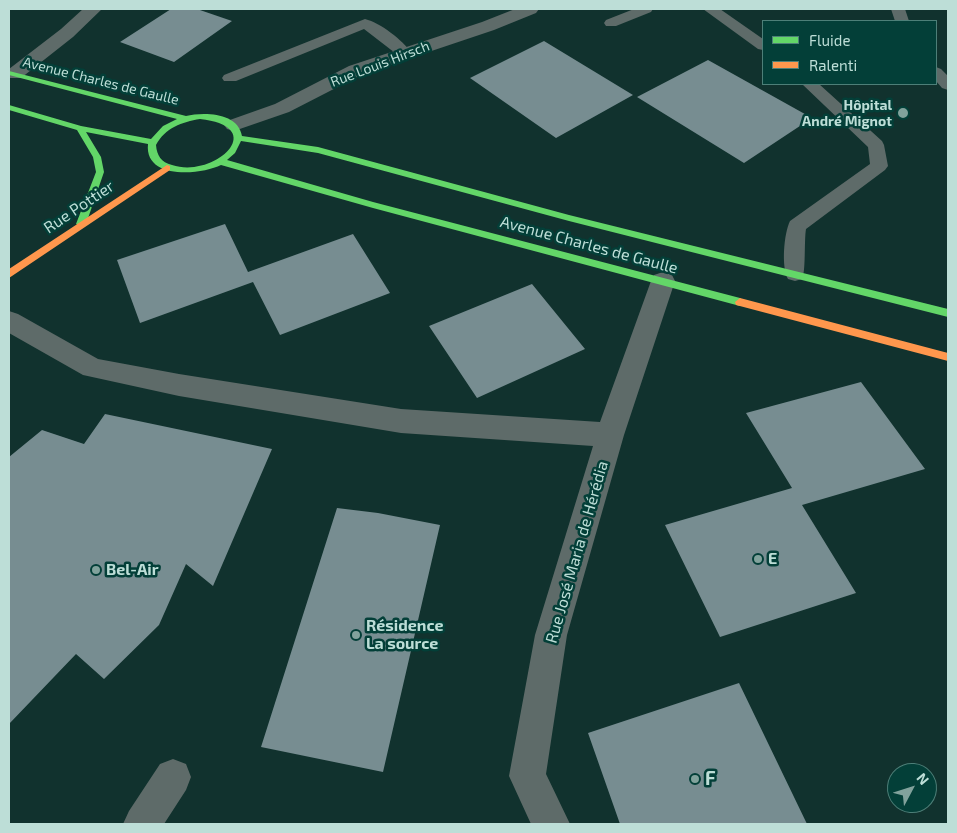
<!DOCTYPE html>
<meta charset="utf-8">
<style>
body{margin:0}
#map{position:relative;width:957px;height:833px;overflow:hidden;background:#11322e;font-family:"Exo 2",sans-serif}
canvas{display:block}
.frame{position:absolute;inset:0;border:10px solid #bdded7;pointer-events:none}
.legend{position:absolute;left:762px;top:20px;width:175px;height:65px;box-sizing:border-box;background:#033f38;border:1px solid #4d7f78;margin:0;padding:6px 9px;list-style:none;font-size:15px;color:#bdded7}
.legend li{display:flex;align-items:center;gap:10px;height:25px}
.legend b{width:25px;border:1px solid #4d7f78}
.north{position:absolute;left:887px;top:763px;width:50px;height:50px;box-sizing:border-box;background:#033f38;border:1px solid #4d7f78;border-radius:50%;rotate:50deg;font-size:14px;font-weight:700;line-height:20px;text-align:center;color:#bdded7}
.north::after{content:'';display:block;margin:auto;width:18px;height:22px;background:#81a29c;clip-path:polygon(50% 0,100% 100%,50% 72%,0 100%)}
</style>
<div id="map">
<canvas width="957" height="833"></canvas>
<div class="frame"></div>
<ul class="legend">
<li><b style="height:6px;background:#63d668"></b>Fluide</li>
<li><b style="height:6px;background:#ff974d"></b>Ralenti</li>
</ul>
<div class="north">N</div>
</div>
<script>
const ctx = document.querySelector('canvas').getContext('2d');
ctx.lineJoin = 'round';
function paint(path, color) { ctx.fillStyle = color; ctx.fill(path, 'evenodd'); }
function trace(path, color, width, dash) { ctx.strokeStyle = color; ctx.lineWidth = width; ctx.lineCap = dash ? 'butt' : 'round'; ctx.setLineDash(dash || []); ctx.stroke(path); }
function drawText(font, color, halo, rows, align = 'center') {
  ctx.font = font + ' "Exo 2",sans-serif'; ctx.lineWidth = 5; ctx.setLineDash([]); ctx.textBaseline = 'middle'; ctx.strokeStyle = halo; ctx.fillStyle = color; for (const [text, x, y, turn = 0] of rows) {
    ctx.save(); ctx.translate(x, y); ctx.rotate((+turn || 0) * Math.PI / 180); ctx.textAlign = isNaN(turn) ? turn : align; if (halo) ctx.strokeText(text, 0, 0); ctx.fillText(text, 0, 0); ctx.restore();
  }
}
paint(new Path2D(`
 M171,9h26l35,12 -58,41 -54,-20z
 M544,41l89,54 -77,43 -86,-60z
 M708,60l104,58 -68,45 -107,-66z
 M225,224l23,48 105,-38 37,59 -110,42 -27,-53 -113,41 -23,-63z
 M532,284l53,65 -108,49 -48,-72z
 M861,382l64,87 -123,36 54,88 -136,44 -55,-112 127,-37 -46,-75z
 M105,414l167,35 -59,137 -27,-22 -27,61 -55,54 -28,-25 -67,70v-267l33,-27 42,14z
 M337,508l41,5 62,12 -57,247 -122,-25z
 M739,683l68,141h-187l-32,-91z`), '#778d91');
paint(new Path2D(`
 M634,9h19l-2,3 -35,14h-10l-2,-3 2,-3z
 M703,9h17l43,30v11l-5,-1z
 M891,9h14l4,12h-14z
 M365,19c16,4 37,21 47,34l-3,3h-10l-35,-27 -128,52h-12l-2,-3 2,-3z
 M936,67l5,2 7,7v14l-6,-2 -6,-7z
 M802,84h17l63,57 2,4 4,21 -3,4 -79,59c-2,12 0,43 -4,50l-7,2 -7,-2c-7,-12 -4,-46 2,-58l80,-57 -2,-17z`), '#5e6b69');
paint(new Path2D(`
 M83,9h19l-29,28 -52,41h-12v-9l52,-40z
 M515,9h24l-3,4 -42,17 -131,44 -74,38 -55,19 -7,-2 -3,-4 3,-4 48,-17 74,-38 133,-44z
 M663,272l9,3 3,6 -51,154 -57,200 -21,139 24,50h-39l-22,-48 26,-141 58,-189 -192,-13 -222,-37 -96,-21 -74,-42v-22l9,3 80,45 81,15 222,35 199,13 51,-141 3,-6z
 M173,759l13,5 5,13 -5,13 -22,34h-41l6,-13 31,-47z`), '#5e6b69');
paint(new Path2D(`
 M9,71l177,45c17,-4 52,-4 56,20l76,11 251,68 379,94v8l-379,-96 -251,-68 -77,-12 -6,12 -8,7 146,42 367,96 5,4 -5,4 -367,-98 -152,-43c-20,10 -77,15 -73,-21l-62,-12 15,25 3,15 -18,52 -5,3 -5,-3 20,-52 -3,-15 -16,-27 -68,-20v-5l72,21 70,13 12,-13 14,-7 -168,-44zM200,119c71,8 14,60 -28,46 -11,-3 -15,-9 -16,-20 9,-17 26,-23 44,-26z`), '#63d668');
paint(new Path2D(`
 M167,165l3,1v4l-161,108v-9z
 M740,298l208,55v8l-212,-56 -1,-3z`), '#ff974d');
for (const [x, y, r, color] of [
 [903,113,6,"#81a29c"],
 [758,559,5,"#81a29c"],
 [96,570,5,"#81a29c"],
 [356,635,5,"#81a29c"],
 [695,779,5,"#81a29c"]
]) { const dot = new Path2D(); dot.arc(x, y, r, 0, 2 * Math.PI); ctx.fillStyle = color; ctx.fill(dot); trace(dot, '#033f38', 2); }
drawText('14px', '#bdded7', '#033f38', [
 ["Rue Louis Hirsch",380,64,-21],
 ["Avenue Charles de Gaulle",101,81,14]
]);
drawText('bold 14px', '#bdded7', '#033f38', [
 ["Hôpital",892,105],
 ["André Mignot",892,121]
], 'right');
drawText('16px', '#bdded7', '#033f38', [
 ["Rue Pottier",79,207,-34],
 ["Avenue Charles de Gaulle",589,245,15],
 ["Rue José Maria de Hérédia",577,552,-74]
]);
drawText('bold 16px', '#bdded7', '#033f38', [
 ["E",768,559],
 ["Bel-Air",106,570],
 ["Résidence",366,626],
 ["La source",366,644]
], 'left');
drawText('bold 19px', '#bdded7', '#033f38', [
 ["F",705,779]
], 'left');
</script>
